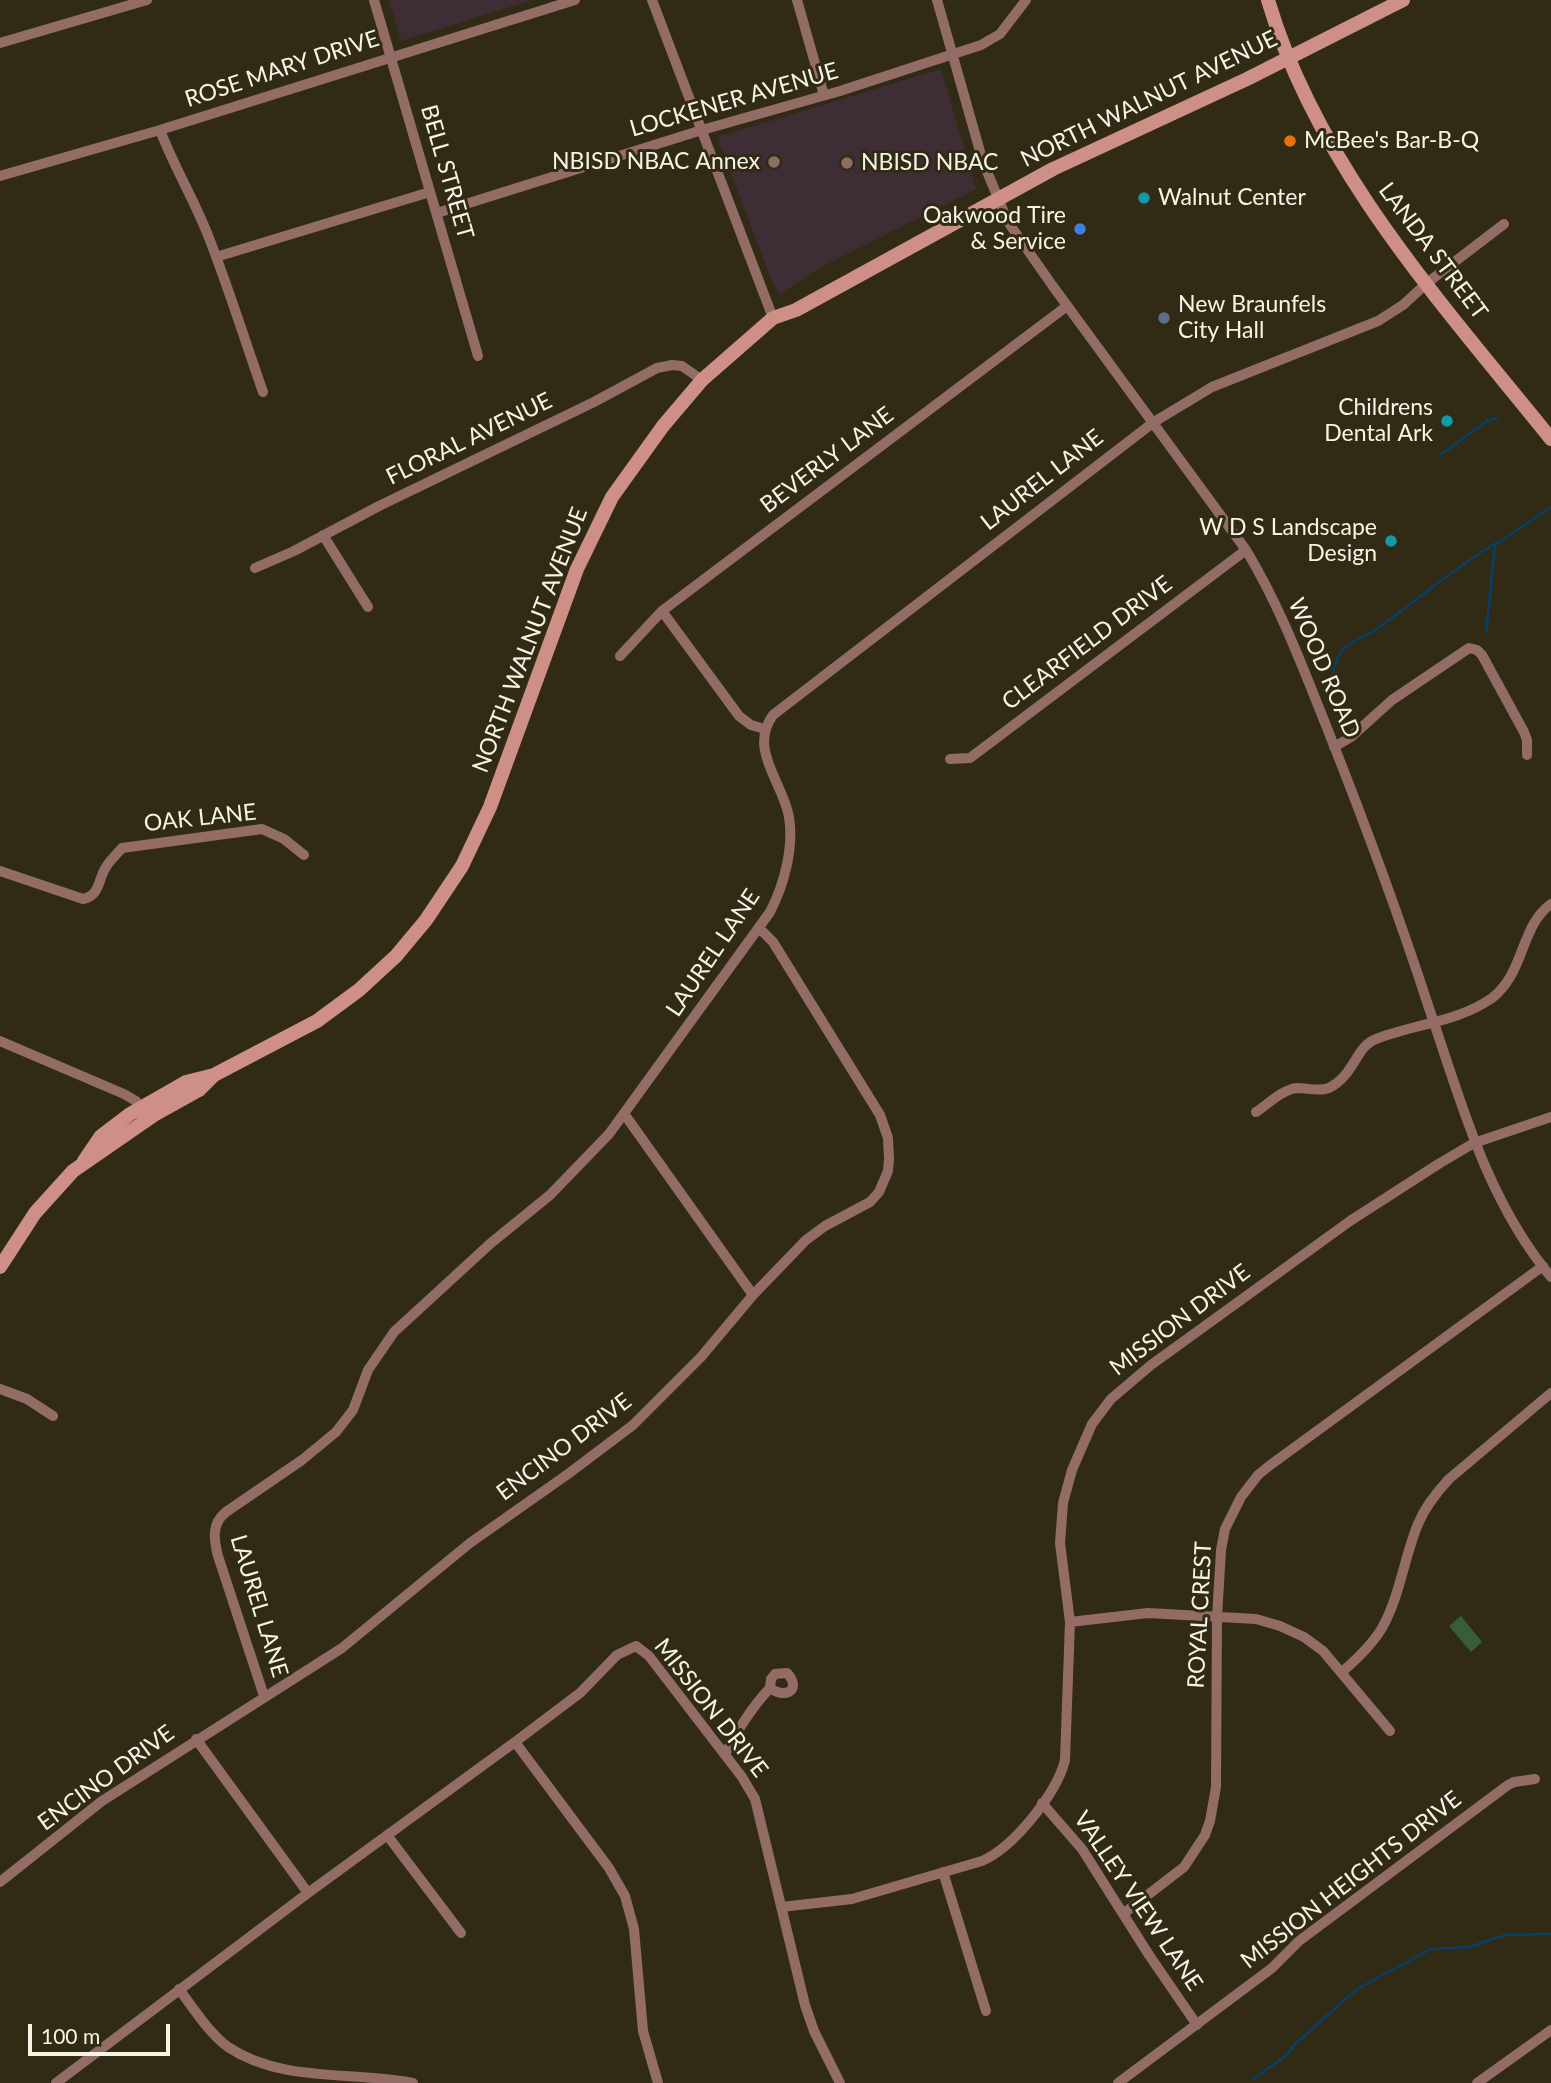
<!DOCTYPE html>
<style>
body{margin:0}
#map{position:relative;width:1551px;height:2083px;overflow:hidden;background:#312b15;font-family:Lato,sans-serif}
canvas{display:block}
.scale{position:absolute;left:28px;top:2024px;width:142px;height:32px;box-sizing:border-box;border:4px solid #f7f4e6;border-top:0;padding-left:9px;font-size:21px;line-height:24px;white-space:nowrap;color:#f7f4e6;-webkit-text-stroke:5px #312b15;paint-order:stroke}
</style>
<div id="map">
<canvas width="1551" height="2083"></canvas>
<div class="scale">100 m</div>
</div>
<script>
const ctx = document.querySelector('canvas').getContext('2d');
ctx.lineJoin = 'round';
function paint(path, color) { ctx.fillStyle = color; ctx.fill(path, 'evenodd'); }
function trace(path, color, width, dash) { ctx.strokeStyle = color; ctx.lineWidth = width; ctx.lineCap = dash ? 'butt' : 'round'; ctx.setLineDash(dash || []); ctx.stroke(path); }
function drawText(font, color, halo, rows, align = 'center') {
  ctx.font = font + ' Lato,sans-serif'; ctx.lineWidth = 6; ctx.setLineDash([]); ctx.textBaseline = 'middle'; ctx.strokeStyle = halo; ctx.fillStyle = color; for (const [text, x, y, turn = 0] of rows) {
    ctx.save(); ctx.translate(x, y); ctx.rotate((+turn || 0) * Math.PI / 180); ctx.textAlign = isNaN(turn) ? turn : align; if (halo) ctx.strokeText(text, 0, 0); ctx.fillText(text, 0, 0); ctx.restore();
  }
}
paint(new Path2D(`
 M389,0h143l-131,41z
 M941,69l35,120 -155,78 -41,27 -7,-10 -56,-147z`), '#3f2d35');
paint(new Path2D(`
 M1461,1616l21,26 -11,10 -22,-26z`), '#375e38');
trace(new Path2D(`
 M1439,456l48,-35 10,-3
 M1486,633l9,-88 56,-38
 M1330,693c2,-13 3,-31 12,-42 8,-10 25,-15 36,-23 39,-28 76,-60 118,-85
 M1252,2080l35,-25 7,-10 63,-56 74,-40 38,-2 36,-12 46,-1`), '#063f6b', 2.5);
trace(new Path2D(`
 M374,0l104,356
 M652,0l121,318
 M797,0l27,95
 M937,0l46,162 25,60 44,63 194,265c34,56 57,118 81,178 37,93 71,185 102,280 32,93 57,191 122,269
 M0,43l147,-43
 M160,130c14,37 35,71 49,108 20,51 36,103 54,154
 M0,176l160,-46 415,-130
 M437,213l265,-83 138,-39 141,-46 19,-11 26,-34
 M216,257l214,-65
 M323,535l45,72
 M255,568l39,-17 85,-45 215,-104 63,-34 15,-3 10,1 20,14
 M662,611l77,105 12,9 14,4
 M620,656l42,-45 405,-305
 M1334,747l17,-10 41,-37 77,-52 8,2 5,5 42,77 3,8v15
 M950,759l20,-1 276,-208
 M0,871l83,28c17,-3 15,-20 23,-32 4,-7 11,-13 16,-19l140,-19 22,10 20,16
 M0,1041l124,53 12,7 5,7
 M1256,1112c11,-7 27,-23 41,-24 11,0 22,4 32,0 25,-12 27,-42 47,-49 38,-15 82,-17 116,-41 33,-25 28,-72 59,-94
 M625,1115l128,180
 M0,1389l27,10 26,17
 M1070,1622l78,-9 108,6 24,7 24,11 19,14 67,80
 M1342,1672c15,-13 30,-27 40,-44 18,-32 22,-70 36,-104 7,-17 18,-31 31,-45l102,-86
 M264,1696l-46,-140c-4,-16 -7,-32 8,-44l76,-52 34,-28 17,-22 15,-40 26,-38 97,-89 59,-48 59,-61 161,-222c14,-27 24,-64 19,-95 -6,-35 -41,-67 -16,-102l381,-293 58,-35 166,-66 25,-16 24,-22 77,-59
 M196,1739l112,154
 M515,1742l94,126 16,28 9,33 9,102 15,52
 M725,1754c13,-24 26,-46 45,-66 16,12 32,1 17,-15l-12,1 -4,5 -1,9
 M1042,1803l40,46 67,106 48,70
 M387,1835l74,98
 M943,1872l43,139
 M0,1882l102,-81 240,-153 128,-105 98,-69 65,-49 68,-68 52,-62 53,-55 19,-14 45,-24 9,-10 9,-21 1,-12 -1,-21 -8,-23 -107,-173 -14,-14
 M781,1907l71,-8 130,-38c32,-14 75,-68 83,-101l5,-138 -10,-79 3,-40 9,-33 20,-46 19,-25 40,-34 199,-144 90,-58 34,-20 77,-26
 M1123,1914l61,-47 21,-32 5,-14 6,-34 1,-170 4,-67 4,-21 16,-32 17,-22 11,-9 274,-200
 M179,1989c15,20 29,43 49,58 54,36 124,24 185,36
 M56,2083l252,-190 207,-151 65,-49 37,-38 19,-9 13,10 93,121 13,22 50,206 9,26 26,52
 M1118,2083l154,-115 27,-27 209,-156 6,-3 21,-3
 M1477,2083l74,-53`), '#936c66', 10);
trace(new Path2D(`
 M1268,0c49,167 176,306 283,439
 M84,1161l17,-25 29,-22 56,-32 28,-7 103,-54 42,-31 37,-34 30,-36 36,-54 28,-59 87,-238 35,-72 51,-71 39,-46 71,-62 23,-8 257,-141 194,-90 156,-79
 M0,1267l35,-54 38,-42 81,-56 45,-25 14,-14`), '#ce8f86', 14);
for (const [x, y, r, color] of [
 [1290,141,7,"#e8710a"],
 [774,162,7,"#8d6e63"],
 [847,163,7,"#8d6e63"],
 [1144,198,7,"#0f9aa8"],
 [1080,229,7,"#3f7fe0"],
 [1164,318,7,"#5c6f8a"],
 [1447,421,7,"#0f9aa8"],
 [1391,541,7,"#0f9aa8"]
]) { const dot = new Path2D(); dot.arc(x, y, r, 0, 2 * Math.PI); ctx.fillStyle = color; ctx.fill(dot); trace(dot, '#312b15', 2.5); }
drawText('23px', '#f7f4e6', '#312b15', [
 ["ROSE MARY DRIVE",282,69,-18],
 ["NORTH WALNUT AVENUE",1149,99,-26],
 ["LOCKENER AVENUE",734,100,-16],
 ["BELL STREET",447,172,74],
 ["LANDA STREET",1433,251,53],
 ["FLORAL AVENUE",469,439,-26],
 ["BEVERLY LANE",827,460,-37],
 ["LAUREL LANE",1042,480,-38],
 ["NORTH WALNUT AVENUE",530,640,-69],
 ["CLEARFIELD DRIVE",1087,643,-37],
 ["WOOD ROAD",1324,668,67],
 ["OAK LANE",200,818,-6],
 ["LAUREL LANE",713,953,-56],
 ["MISSION DRIVE",1180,1320,-37],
 ["ENCINO DRIVE",564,1447,-37],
 ["LAUREL LANE",259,1606,73],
 ["ROYAL CREST",1200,1615,-87],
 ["MISSION DRIVE",711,1708,52],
 ["ENCINO DRIVE",106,1778,-36],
 ["MISSION HEIGHTS DRIVE",1351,1880,-38],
 ["VALLEY VIEW LANE",1138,1901,56]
]);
drawText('23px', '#f7f4e6', '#312b15', [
 ["McBee's Bar-B-Q",1304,141],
 ["NBISD NBAC Annex",760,162,"right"],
 ["NBISD NBAC",861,163],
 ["Walnut Center",1158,198],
 ["Oakwood Tire",1066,216,"right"],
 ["& Service",1066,242,"right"],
 ["New Braunfels",1178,305],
 ["City Hall",1178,331],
 ["Childrens",1433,408,"right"],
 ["Dental Ark",1433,434,"right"],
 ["W D S Landscape",1377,528,"right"],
 ["Design",1377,554,"right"]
], 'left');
</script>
